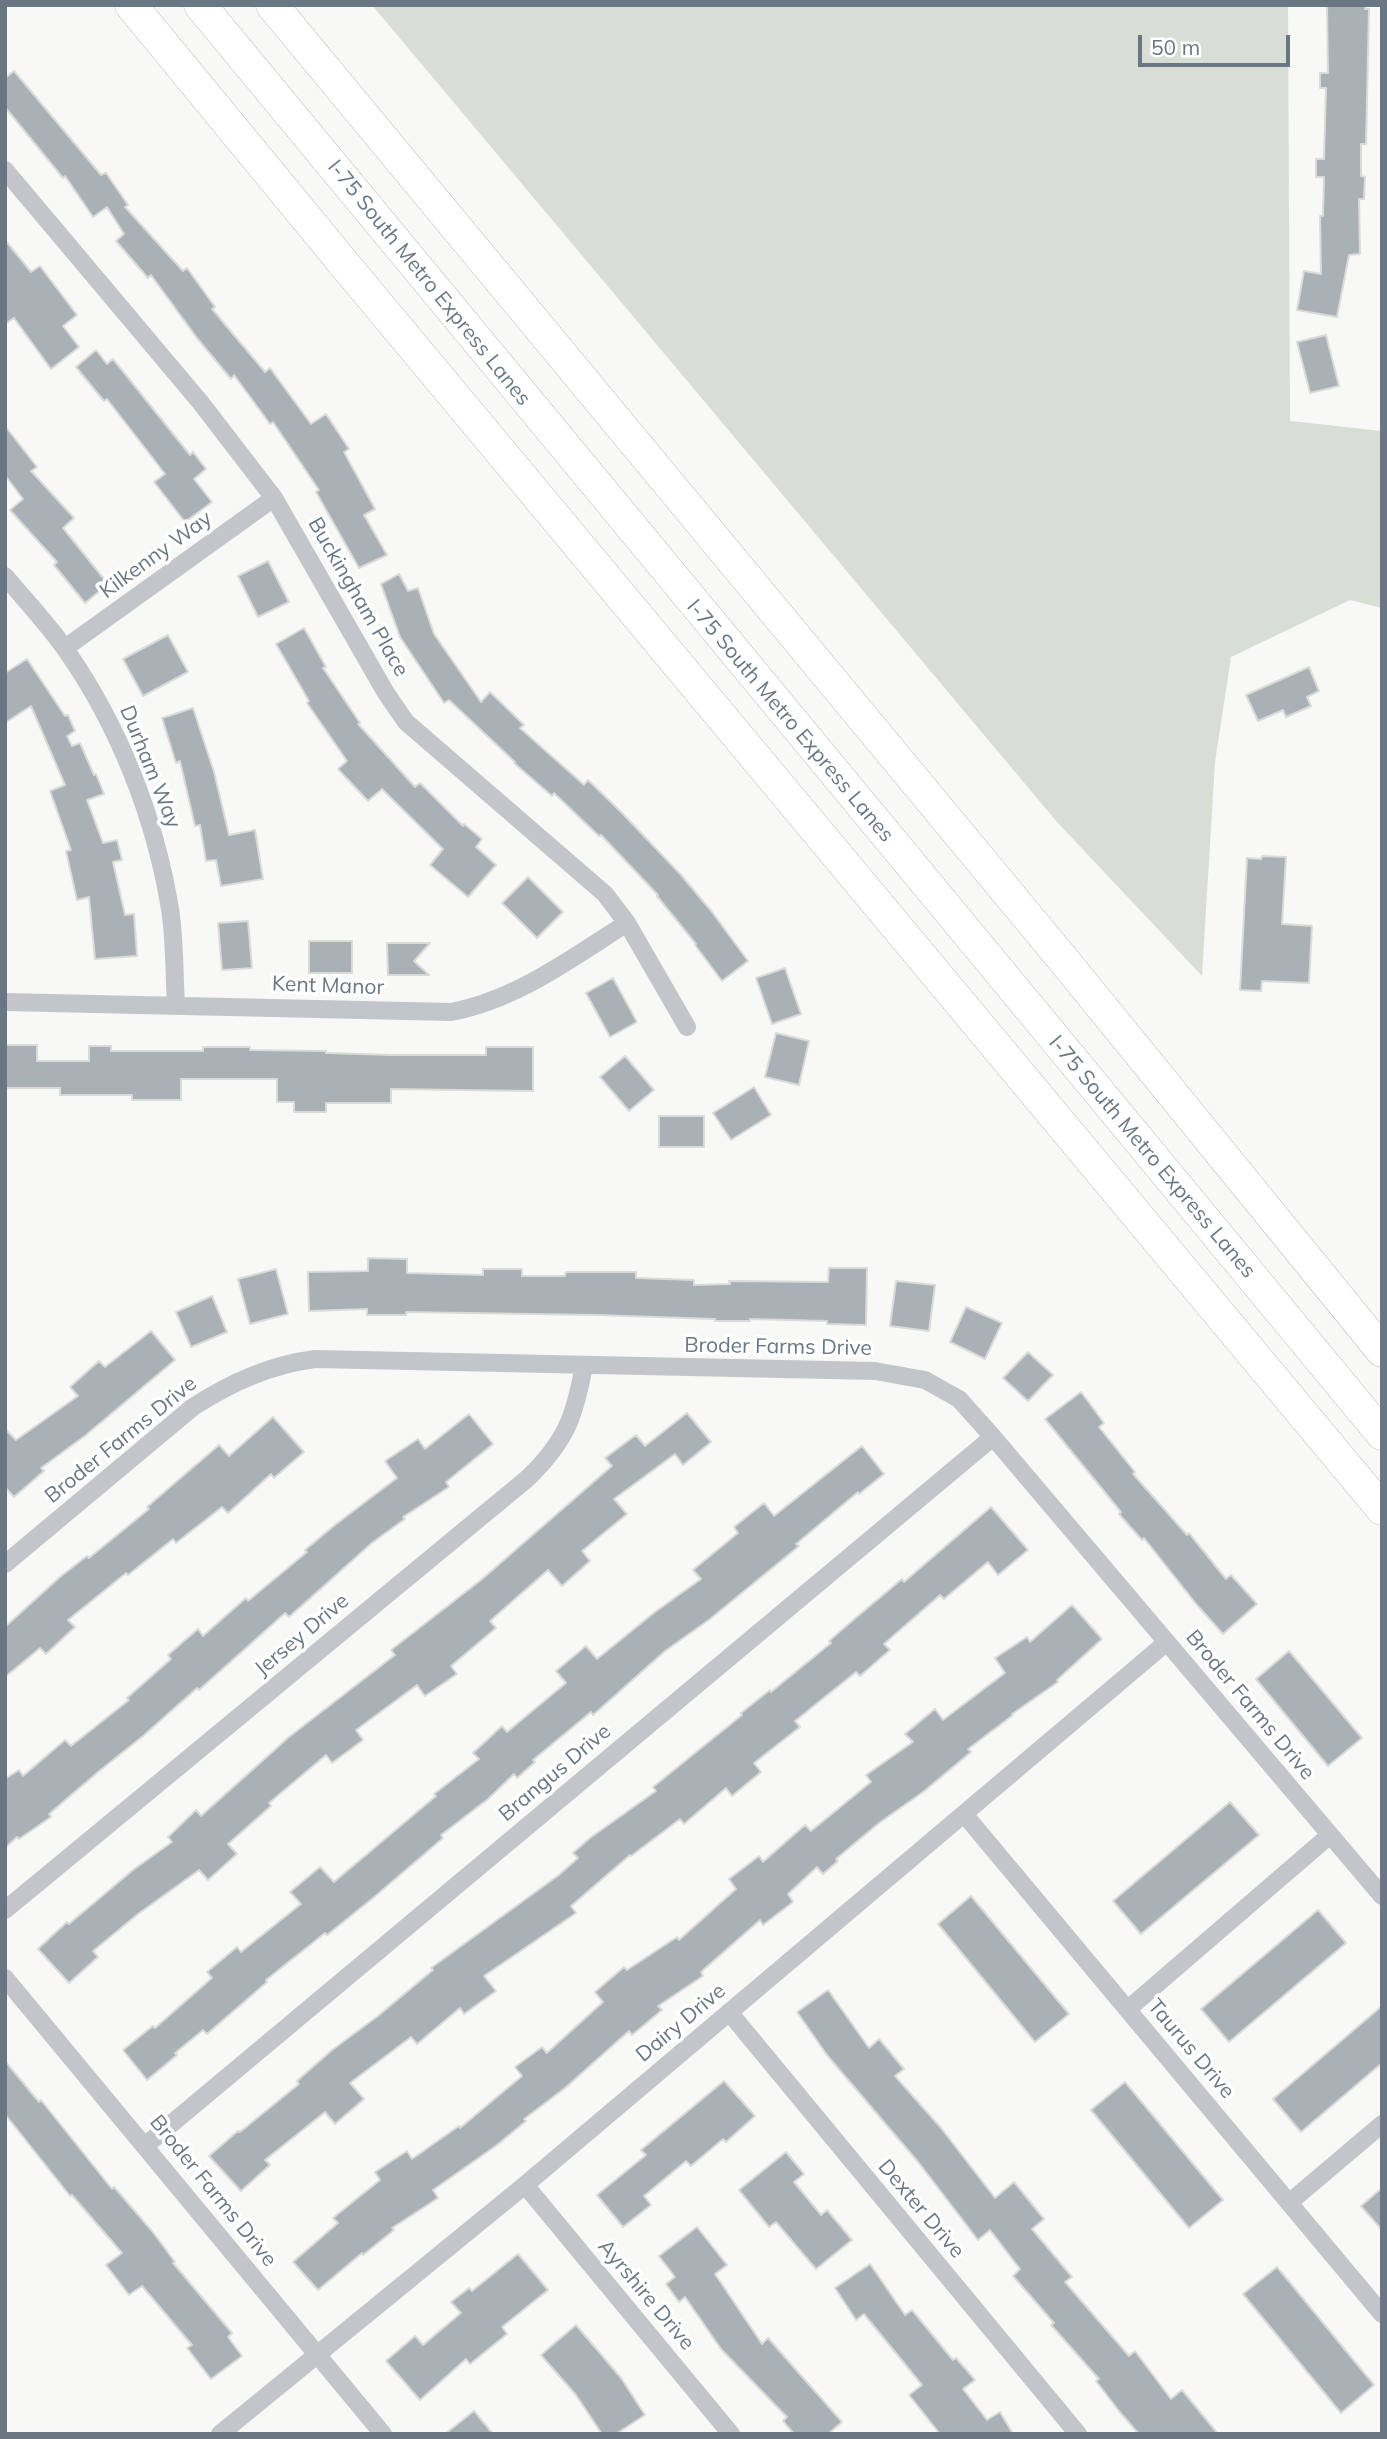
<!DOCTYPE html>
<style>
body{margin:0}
#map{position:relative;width:1387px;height:2439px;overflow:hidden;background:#f8f8f6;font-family:Mulish,sans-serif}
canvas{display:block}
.frame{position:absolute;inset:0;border:7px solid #697784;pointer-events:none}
.scale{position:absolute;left:1138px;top:35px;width:152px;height:32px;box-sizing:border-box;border:4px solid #697784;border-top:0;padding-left:9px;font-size:21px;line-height:24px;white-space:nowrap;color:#697784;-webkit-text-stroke:5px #fff;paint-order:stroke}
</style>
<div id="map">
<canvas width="1387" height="2439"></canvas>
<div class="frame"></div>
<div class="scale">50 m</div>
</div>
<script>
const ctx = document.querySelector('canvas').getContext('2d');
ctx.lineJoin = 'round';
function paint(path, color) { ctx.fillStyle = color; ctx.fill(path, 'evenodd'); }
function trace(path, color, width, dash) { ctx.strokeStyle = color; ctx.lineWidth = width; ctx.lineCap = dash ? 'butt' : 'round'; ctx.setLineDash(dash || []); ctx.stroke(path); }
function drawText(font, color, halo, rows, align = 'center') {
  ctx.font = font + ' Mulish,sans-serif'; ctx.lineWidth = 7; ctx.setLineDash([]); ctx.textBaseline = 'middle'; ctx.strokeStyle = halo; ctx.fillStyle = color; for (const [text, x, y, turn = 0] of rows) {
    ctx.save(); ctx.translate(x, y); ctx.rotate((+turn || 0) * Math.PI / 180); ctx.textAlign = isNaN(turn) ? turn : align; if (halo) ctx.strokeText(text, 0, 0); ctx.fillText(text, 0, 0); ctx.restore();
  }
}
paint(new Path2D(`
 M372,5h916l2,416 92,10v177l-32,-8 -119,57 -16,105 -13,214 -145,-154z`), '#d8ddd5');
const building = new Path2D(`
 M1327,5h38v4h4l-3,135h-5v32l4,1 -1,22h-5l1,55 -11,1 -12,62 -40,-7 7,-39 17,3 -1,-58h3l1,-39h-8v-18h8l2,-71h-6v-15h8z
 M14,71l87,104 5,-2 22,32 -3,2 58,64 4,-3 28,39 -3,2 53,63 5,-4 41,56 15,-10 23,35 -5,3 31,57 -11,6 23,40 -28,13 -43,-76 3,-2 -46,-68 -3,2 -36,-49 -3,4 -34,-41 -46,-63 -3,3 -32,-37 8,-7 -17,-27 -14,10 -28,-41 -2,2 -58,-71v-29z
 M5,240l26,32 9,-6 37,49 -14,11 16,21 -28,22 -37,-51 -9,6z
 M1326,335l13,51 -29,7 -13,-51z
 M96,350l11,14 6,-5 77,96 3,-3 13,17 -12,10 18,23 -27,20 -31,-40 11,-8 -58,-75 -3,2 -28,-34z
 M5,426l32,41 -6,4 43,47 -11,10 45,56 -23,19 -31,-38 3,-3 -47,-52 13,-11 -18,-24z
 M268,561l21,41 -31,15 -20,-41z
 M399,574l9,17 10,-3 16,46 47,68 9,-10 34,33 -4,3 64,57 4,-5 34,33 59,62 31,37 36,49 -26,20 -27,-36 1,-1 -39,-48 1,-1 -57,-60 -2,1 -45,-43 -2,3 -38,-33 1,-1 -66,-62 -5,3 -44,-66 -19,-53z
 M304,628l22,39 -3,1 37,55 -2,1 57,63 5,-4 43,43 1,-2 18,15 -6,8 20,18 -28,32 -38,-32 13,-16 -61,-60 -14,12 -30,-32 9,-8 -40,-58 2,-2 -33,-57z
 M168,635l20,37 -45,24 -20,-37z
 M27,659l38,57 3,-1 7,16 -8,5 5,10 8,-3 14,32 2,-1 8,20 -17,6 16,43 14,-3 5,20 -9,2 12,53 9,-1 3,42 -42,3 -6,-62 -12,3 -11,-49 5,-1 -21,-59 15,-6 -34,-79 -26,17v-50z
 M1309,667l10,24 -12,6 4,9 -25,11 -3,-7 -25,11 -12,-26z
 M193,708l21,64 15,63 26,-5 8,49 -42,7 -5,-26 -10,1 -6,-36 -5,1 -15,-65 -4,2 -14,-45z
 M1262,856l24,1 -4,67 30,2 -3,57 -47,-2 -1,10 -21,-1 7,-132 14,1z
 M528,877l35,35 -26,26 -35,-35z
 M248,921l4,47 -30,2 -4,-47z
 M309,941h43v32h-43z
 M387,943h43l-16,18 15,14h-41z
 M785,968l16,46 -29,10 -16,-46z
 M613,978l24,44 -27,15 -24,-44z
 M776,1033l33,8 -10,44 -34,-8z
 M5,1045h32v16h52v-15h22v5h92v-4h47v3l76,1v2l65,2h95v-8h47v44l-142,-2v14h-65v9h-32v-10h-17v-23h-96v21h-49v-5h-72v-7h-55z
 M625,1056l29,34 -25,21 -29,-34z
 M754,1087l17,28 -40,25 -18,-27z
 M659,1116h45v31h-45z
 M368,1258l39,1v14l76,2v-6h39v7h43l1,-4h70v6l58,2v5l36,-1 -1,-3 99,1 1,-14h38l-1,57 -39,-1v-3l-77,-2v2h-35v-2l-118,-4 -191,-3v3h-39v-6l-58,2 -1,-39 60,-1z
 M276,1269l12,45 -38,10 -12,-45z
 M896,1281l39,4 -6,46 -39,-5z
 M212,1296l15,36 -36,15 -15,-35z
 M966,1307l36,16 -17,36 -35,-17z
 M151,1331l24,29 -89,75 -45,33 3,3 -30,26 -9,-10v-58l11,11 62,-44 -8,-9 29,-26 6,6z
 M1028,1352l25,23 -25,26 -25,-23z
 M1081,1392l23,31 -5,4 36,45 -2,2 54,61 2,-2 37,46 5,-4 26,29 -34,30 -26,-29 -53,-67 -2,2 -23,-26 2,-2 -76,-93z
 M687,1413l24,29 -28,23 -8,-11 -61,45 13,15 -45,37 8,10 -28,25 -14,-16 -58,51 6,7 -45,38 6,8 -32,22 -8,-11 -61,45 7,10 -31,23 -6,-8 -57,48 2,3 -43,38 9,10 -29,26 -9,-10 -61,44 -45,37 5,6 -29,26 -31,-34 29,-27 2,2 64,-54 39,-28 -4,-5 28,-27 5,6 88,-79 106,-82 -4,-5 90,-70 131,-114 -7,-8 31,-23 9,11z
 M469,1414l24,30 -47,38 3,5 -46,30 2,2 -32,23 -84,75 -4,-4 -86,77 -2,-2 -54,48 -45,36 -49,42 2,3 -32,22 -2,-2 -12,11v-69l14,-9 4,6 42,-36 6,6 58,-46 -2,-2 44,-39 -3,-4 30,-26 5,7 43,-38 2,3 59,-49 -2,-2 30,-25 62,-47 -12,-17 33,-22 7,10z
 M273,1417l31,35 -30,26 -3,-4 -43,39 -6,-6 -46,36 -3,-4 -45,36 -2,-2 -58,47 7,7 -29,27 -6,-6 -35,29v-50l55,-50 27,-21 2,2 60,-49 -2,-2 72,-62 10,11z
 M862,1446l22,28 -25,20 -1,-2 -62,52 3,2 -89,73 -45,32 -72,64 -2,-3 -58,48 2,2 -18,16 -3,-4 -26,25 -47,36 2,3 -70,60 -46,37 -2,-2 -59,47 1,2 -60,52 -4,-4 -28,23 2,2 -30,25 -24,-30 30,-24 2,2 57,-50 -5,-6 30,-25 4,5 60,-48 -11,-12 30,-25 14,15 102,-86 -2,-2 45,-35 -6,-6 29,-27 5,6 59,-49 -10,-12 30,-25 11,13 58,-47 46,-33 -8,-9 45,-37 -4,-6 30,-24 10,13z
 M991,1507l37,43 -30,25 -10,-13 -44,37 -4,-4 -56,49 6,6 -30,26 -4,-4 -61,49 5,6 -46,36 7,9 -29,24 -6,-8 -42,36 -4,-5 -49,37 -1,-1 -59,51 5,7 -92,63 12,15 -32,23 -4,-6 -43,36 -6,-7 -61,46 14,16 -29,25 -10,-12 -60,48 5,5 -29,26 -32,-35 29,-25 2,1 59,-48 -2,-3 35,-31 46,-34 55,-46 -2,-2 128,-93 19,-17 -5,-5 17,-15 66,-47 -3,-4 89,-72 -1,-2 29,-23 1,2 60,-49 -2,-2 29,-25 44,-37 2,3z
 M1072,1605l30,34 -45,41 1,2 -46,32 1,1 -45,34 3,3 -48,40 -44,31 -43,36 2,2 -15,13 -6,-7 -29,27 5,8 -30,23 -3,-5 -59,52 2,4 -45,30 4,4 -30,25 -3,-4 -64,57 -41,31 2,2 -29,24 -64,45 5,8 -46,30 2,2 -31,25 -1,-2 -44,37 -25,-28 45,-39 -5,-5 47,-38 -5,-8 32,-21 5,8 47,-33 1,2 62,-52 -7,-9 27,-20 5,6 56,-51 -8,-10 29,-25 3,3 50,-33 2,3 57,-51 -7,-10 30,-23 4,6 42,-37 6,6 60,-49 -5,-7 47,-33 -8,-8 30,-25 8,11 62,-47 -10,-15 32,-21 3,5z
 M1289,1651l73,87 -34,28 -72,-87z
 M1230,1802l29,33 -118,99 -28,-33z
 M971,1896l98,118 -34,28 -97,-118z
 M1318,1910l28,33 -117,99 -28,-33z
 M828,1990l41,58 10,-9 25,30 -9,7 46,52 54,70 19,-16 30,37 -12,10 40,48 -7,5 64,74 6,-5 36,48 11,-9 36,44h-79l-20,-23 -23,-30 3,-2 -48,-54 3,-2 -41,-47 7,-7 -30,-39 -12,10 -59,-77 -92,-108 -30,-43z
 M1382,2006v57l-81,69 -28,-33z
 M5,2061l34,41 2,-2 71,89 2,-2 38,44 23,31 -2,1 59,70 -4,4 14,19 -31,23 -24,-31 5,-3 -50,-59 -13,9 -23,-30 16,-12 -50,-58 -2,1 -65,-82z
 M724,2081l31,35 -29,26 -3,-3 -32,27 -5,-5 -42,35 7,9 -28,22 -26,-32 49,-40 -5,-5z
 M1125,2082l98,118 -34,28 -98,-118z
 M786,2152l18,22 -10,8 27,33 6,-5 25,30 -36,29 -40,-47 -7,5 -30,-37z
 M1382,2188v42l-21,-24z
 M697,2227l30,38 -12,9 47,70 6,-6 74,84 -14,12h-34l-11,-13 4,-4 -66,-68 -36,-52 -6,5 -13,-18 9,-7 -16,-21z
 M518,2254l30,36 -46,37 5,7 -37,30 -4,-5 -46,41 -34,-39 29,-25 8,9 38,-32 -10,-11 18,-14 3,3z
 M870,2264l35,51 7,-5 41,50 3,-2 19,22 -12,9 24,31 13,-8 13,22h-73l-31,-39 13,-10 -58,-71 -8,6 -21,-32z
 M1277,2267l97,118 -33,28 -98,-119z
 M576,2325l45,53 24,37 -29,19h-14l-26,-39 -35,-40z
 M474,2411l19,23h-48z`);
paint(building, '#a9b0b6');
trace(building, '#dadad8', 2);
const highway = new Path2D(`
 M131,5l214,260 1037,1244
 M200,5l1182,1429
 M272,5l794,958 316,388`);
trace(highway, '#b5b8bb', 33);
trace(new Path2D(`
 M5,170l196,233 73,95 112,195 20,29 199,172 22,29 60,104
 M5,576c20,24 43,48 61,74 53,76 89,167 104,259 5,31 4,64 6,96
 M65,648l209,-150
 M5,1002l446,10c65,-12 121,-54 176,-89
 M5,1564l188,-157c39,-25 77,-42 122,-48l560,12 50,9 34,19 34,38 389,459
 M964,1814l418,500
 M5,1910l523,-432c38,-37 47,-62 56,-113
 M5,1978l378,456
 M1128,2009l202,-174
 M729,2012l349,422
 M146,2145l847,-708
 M525,2185l206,249
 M1290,2202l92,-78
 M220,2434l305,-249 642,-543`), '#c2c5c9', 18);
trace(highway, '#fff', 32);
drawText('21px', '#697784', '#fff', [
 ["I-75 South Metro Express Lanes",429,283,51],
 ["Kilkenny Way",156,555,-36],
 ["Buckingham Place",358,597,60],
 ["I-75 South Metro Express Lanes",790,721,50],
 ["Durham Way",150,767,68],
 ["Kent Manor",328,986,2],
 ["I-75 South Metro Express Lanes",1152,1157,50],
 ["Broder Farms Drive",778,1347,1],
 ["Broder Farms Drive",121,1440,-39],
 ["Jersey Drive",302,1635,-40],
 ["Broder Farms Drive",1250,1705,50],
 ["Brangus Drive",555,1773,-40],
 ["Dairy Drive",681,2023,-40],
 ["Taurus Drive",1191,2049,50],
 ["Broder Farms Drive",213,2191,51],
 ["Dexter Drive",921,2209,50],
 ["Ayrshire Drive",646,2295,50]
]);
</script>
